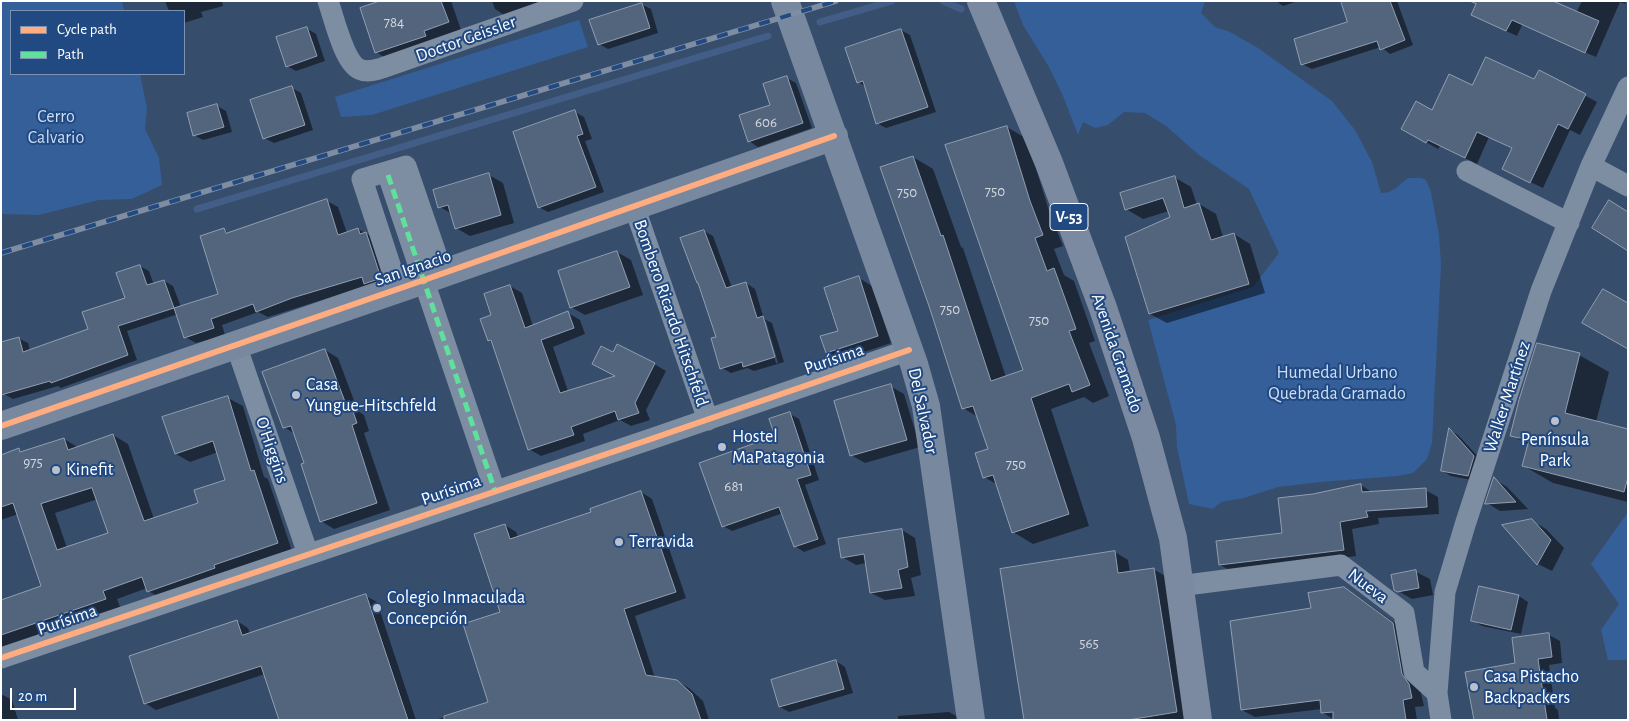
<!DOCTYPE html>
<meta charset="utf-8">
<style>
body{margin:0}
#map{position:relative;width:1629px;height:721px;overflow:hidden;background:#374d6c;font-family:"Alegreya Sans",sans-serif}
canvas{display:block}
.frame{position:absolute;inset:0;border:2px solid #fff;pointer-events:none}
.legend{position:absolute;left:10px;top:10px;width:175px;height:65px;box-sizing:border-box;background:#214982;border:1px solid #7a92b4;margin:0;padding:6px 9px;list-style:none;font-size:15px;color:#fff}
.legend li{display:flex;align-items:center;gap:10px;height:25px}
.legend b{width:25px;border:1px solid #7a92b4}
.scale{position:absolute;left:10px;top:688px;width:66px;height:22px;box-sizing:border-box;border:2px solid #fff;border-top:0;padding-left:6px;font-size:15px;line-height:18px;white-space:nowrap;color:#fff;-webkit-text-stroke:4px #214982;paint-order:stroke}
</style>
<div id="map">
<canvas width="1629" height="721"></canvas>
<div class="frame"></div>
<ul class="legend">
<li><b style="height:6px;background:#ffac80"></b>Cycle path</li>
<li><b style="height:6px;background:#60e19b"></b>Path</li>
</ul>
<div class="scale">20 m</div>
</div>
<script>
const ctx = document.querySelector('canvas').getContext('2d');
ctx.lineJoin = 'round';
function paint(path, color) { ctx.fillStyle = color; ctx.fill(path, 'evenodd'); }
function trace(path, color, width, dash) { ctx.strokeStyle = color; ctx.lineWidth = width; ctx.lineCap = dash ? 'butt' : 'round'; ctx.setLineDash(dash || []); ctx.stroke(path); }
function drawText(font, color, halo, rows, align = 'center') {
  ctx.font = font + ' "Alegreya Sans",sans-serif'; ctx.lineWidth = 4; ctx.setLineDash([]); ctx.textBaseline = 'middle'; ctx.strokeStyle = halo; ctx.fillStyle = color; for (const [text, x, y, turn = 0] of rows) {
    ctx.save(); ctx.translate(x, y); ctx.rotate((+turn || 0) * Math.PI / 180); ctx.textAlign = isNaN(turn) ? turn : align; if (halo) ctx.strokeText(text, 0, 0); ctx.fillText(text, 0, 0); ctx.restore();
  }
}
paint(new Path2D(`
 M1,1h121l2,10h-113v63h129l7,34 -2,21 14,29 3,27 -30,14 -33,1 -60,15 -38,-1z
 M1205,1l-4,12 14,14 15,5 28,16 74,53 23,29 17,32 9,31c12,0 18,-8 27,-15h13l5,2 5,12 8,43 2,30 -9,178 -5,16 -14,14 -16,3 -76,6 -43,5 -34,11 -23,4 -8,7 -24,-5 -12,-57 -1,-22 -28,-105 105,-33 26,-34 -30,-64 -50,-34 -33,-29 -21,-13 -21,-1 -16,13 -13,3 -12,-6 -5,13 -15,-39 -14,-29 -26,-42 -9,-24z
 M579,20l9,27 -216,68 -31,2 -6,-20z
 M1628,512v148h-20l-7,-30 18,-26 -28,-40z`), '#355f99');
paint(new Path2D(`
 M165,1h57l1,5 -22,6 2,5 -19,6v-12h-15z
 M384,1h67l10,29 -72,30 -13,-8z
 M492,1h46v3l-34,11 -9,-6z
 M1276,1h22l-15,5z
 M1347,1h50l16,44 -23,9 -9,-7 -69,22 -10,-5 46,-41z
 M1582,1h44l-1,3 -5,-2 -24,55 -74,-32 -5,11 -34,-16 93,-7z
 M641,4l10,5 7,24 -50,16 -9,-5z
 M306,28l10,6 9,27 -29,10 -9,-5z
 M901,30l9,5 26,77 -50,16 -9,-5 -11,-36 -8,-5z
 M1539,71l58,31 -17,33 -10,-5 -27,58 -28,-13 -2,-26 -24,-12 -12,27 -37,-18 -2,3 -35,-20 70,-42 61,-6z
 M787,78l9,5 16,45 -54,19 -9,-6z
 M292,88l9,5 12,37 -39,13 -10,-5z
 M217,106l9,5 6,21 -29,8 -9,-5z
 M575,112l9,5 8,22 -7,2 19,51 -56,20 -9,-5z
 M1007,127l20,12 23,75 13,32 -9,3 10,26 10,6 21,60 -6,2 20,53 -16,7 -9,-6 -33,12 38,117 -56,18 -20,-12 -15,-47 -14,-8 5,-27 -11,-33 -15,-9 -50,-251 20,12 28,78 2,1 43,129 19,-6z
 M489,175l14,8 11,40 -44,13 -14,-8 -4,-14 -12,-7z
 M1174,177l17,10 6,18 2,-1 17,10 7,23 11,-3 16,10 15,49 -98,30 -17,-9 -23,-77 45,-19 -3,-7 -26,8 -17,-10z
 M327,201l11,6 9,26 11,-4 20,11 14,45h-23l-101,32 -10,-5 -36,13 3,10 -29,8 -11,-6 -7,-23 -51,17 10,29 -76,28 -3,-2 -45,13 -9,-5 14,-56 10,5 2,8 59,-21 38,-32 13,-32 9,5 5,14 10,-4 9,5 8,21 39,-12 4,-65 5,3z
 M704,231l9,5 19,52 14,-5 9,6 9,30 8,4 12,39 -30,9 -7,-3 -16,5 -9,-5 -5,-30 -17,-55zM763,321h3l12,42h-2z
 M617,252l14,8 12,35 -58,20 -14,-8z
 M859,278l13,8 19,57 -50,17 -14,-8 12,-20z
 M510,286l12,7 11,33 35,-13 12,7 5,14 -32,13 15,44 49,-15 -3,-22 40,10 12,7 -20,39 4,10 -19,6 -11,-6 -37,14 2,7 -44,15 -12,-7 -35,-106 -5,-2 3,-25z
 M325,350l13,8 20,53 6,4 5,16 -5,2 26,77 -56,19 -13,-8 -16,-57 -10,-30 -11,-7z
 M1579,355l30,17 -13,50 32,8v72l-75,-19 -29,-17 5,-21 -18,-10z
 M890,386l14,8 16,53 -55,16 -14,-8z
 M228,398l15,8 21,71 4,2 24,72 -129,48 -15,-8 -1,-3 -30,11 3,8 -119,41v-47l42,-14 -25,-73 -17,6v-64l18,-6 4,2 41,-13 15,9 34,-13 15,9 26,75 45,-15 27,-24 -8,-28 -28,10 -14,-8zM98,499l12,35 -43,14 -12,-35z
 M790,414l9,5 20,61 -14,5 21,59 -22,8 -9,-6 -12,-33 -51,18 -9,-5z
 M1450,430l8,5 25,27 -6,19 -26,-5 -9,-5z
 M1494,479l13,8 21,22 -28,2 -13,-8z
 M1361,485l12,8 52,-3 13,7 1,17 -61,4 1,6 -27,5 4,27 -123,16 -13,-7 64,-31 29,-39z
 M641,492l11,7 34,99 -51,18 20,62 22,3 12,7 14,13 6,19h-274l55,-17 11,-90 4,-88 11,7 2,5 75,-25z
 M1532,521l14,8 18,19 -12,23 -14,-7 -34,-38z
 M902,530l13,8 6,37 -10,3 4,18 -30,4 -14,-7 -5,-30 -10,2 -14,-8z
 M1115,552l13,8 2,12 23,-3 14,8 21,143h-163z
 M1416,572l14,7 3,16 -21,4 -14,-8z
 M1344,588l13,8 49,35 18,75 -9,1 2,13h-82l-12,-7 -1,-4 -67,8 -13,-7 70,-101z
 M366,596l11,6 39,118h-136l-15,-46 -109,36 -11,-7 92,-82 11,7 2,6z
 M1519,596l9,6 -7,32 -39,-8 -10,-6z
 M1549,635l11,6 2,22 -13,2 6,43 3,2 1,10h-84l41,-56z
 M836,661l9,6 8,26 -64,19 -9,-5z
 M3,695l9,5 6,20h-17v-24z
 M949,712l14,8h-65v-4z`), '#0007');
trace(new Path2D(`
 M943,1l18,8
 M820,22l72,-21
 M197,209l571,-173`), '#425e86', 7);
const building = new Path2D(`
 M380,1h61l8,21 -25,9 2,5 -51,17 -15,-45z
 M1341,1h49l15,39 -25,10 -3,-9 -76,24 -7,-26 53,-17z
 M1470,1h83l46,20 -14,32 -73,-33 -6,11 -35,-16 5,-11z
 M642,3l8,25 -52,17 -9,-25z
 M307,27l10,29 -31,11 -10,-30z
 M901,29l27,78 -52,17 -13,-43 -6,2 -12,-35z
 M1486,57l48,22 5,-9 47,24 -18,35 -10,-5 -28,59 -28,-14 10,-21 -35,-16 -12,26 -37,-18 -2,3 -25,-14 15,-28 16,9 17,-36 23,11z
 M787,76l16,47 -55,19 -9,-27 31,-10 -7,-21z
 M292,86l13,39 -42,14 -13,-39z
 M217,104l7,23 -31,9 -6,-23z
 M575,110l8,24 -6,2 19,51 -58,21 -25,-76z
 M1007,126l23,75 13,34 -8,3 12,33 7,-3 22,61 -7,2 21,54 -18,7 -3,-8 -38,14 38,116 -57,19 -19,-58 -10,3 -8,-25 13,-4 -15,-43 -11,3 -33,-103 -49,-139 33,-11 28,80 2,-1 48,146 32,-11 -78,-225z
 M489,173l12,42 -46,14 -7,-24 -10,3 -5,-18z
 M1175,176l9,32 15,-5 12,37 23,-7 15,51 -100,30 -24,-77 45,-20 -7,-19 -38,12 -5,-17z
 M327,199l11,36 20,-7 2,6 6,-2 15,46 -17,6 -2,-7 -70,21 -36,14 -3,-8 -42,15 3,9 -30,10 -10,-30 44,-14 -18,-58 24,-8 2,5z
 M1609,200l19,12v39l-36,-23z
 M704,230l22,58 20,-6 11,36 6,-2 12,41 -32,10 -1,-5 -22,7 -9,-31 5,-1 -18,-54h-1l-17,-45z
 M617,251l13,36 -60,21 -12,-37z
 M140,265l7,20 17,-5 10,28 -56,18 10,29 -77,28 -1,-2 -49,14v-53l18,-5 4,15 65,-23 -6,-17 43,-14 -9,-25z
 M859,276l19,60 -52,17 -6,-17 18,-5 -14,-43z
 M510,285l15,43 43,-17 6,17 -33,12 19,53 55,-17 -23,-12 9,-18 12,6 4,-8 38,19 -20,40 4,10 -21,7 -3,-9 -44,16 3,8 -46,15 -37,-110 -3,1 -8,-22 11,-4 -7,-21z
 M1603,289l25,14v46l-46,-26z
 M1537,343l43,10 -15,60 63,16v48l-4,15 -102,-26 7,-26 -19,-4 9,-36z
 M325,349l22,58 4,-1 6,17 -5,2 25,78 -57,19 -19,-58 3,-1 -13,-37 -8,2 -21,-56z
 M891,384l16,56 -57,16 -16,-55z
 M228,396l23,75 3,-1 24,73 -64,22 1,3 -68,24 -5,-15 -39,14 3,8 -105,36v-35l40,-14 -28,-83 -12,4v-52l18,-7 1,4 44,-14 4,12 45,-16 31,87 54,-18 -4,-13 31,-10 -12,-39 -38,13 -13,-37zM92,488l16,45 -51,17 -16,-46z
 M790,412l21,63 -14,4 21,60 -24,8 -15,-40 -57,20 -23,-64 76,-27 -6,-17z
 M1449,428l25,28 -6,20 -27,-5z
 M1494,477l22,25 -31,2z
 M1361,484l1,8 64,-4 1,19 -61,4 2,6 -28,5 4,28 -125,15 -3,-24 66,-8 -4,-35 35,-4z
 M641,491l35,101 -52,17 22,66 31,5 15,14 9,26h-257v-4l44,-14 -25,-78 37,-12 -26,-78 31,-10 5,15 81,-27 -1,-3z
 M1532,519l19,21 -14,25 -35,-40z
 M902,529l6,38 -10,3 4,18 -32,5 -6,-39 -23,4 -3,-19z
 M1115,551l3,22 36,-5 23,144 -49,8h-104l-24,-151z
 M1416,570l3,18 -22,4 -3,-2 -3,-15z
 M1479,586l40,9 -8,35 -40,-9z
 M1344,587l49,36 9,51 7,10 3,14 -9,2 3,20h-73v-8l-12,1 -1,-13 -79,10 -11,-89 81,-13 -3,-15z
 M366,594l42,126h-129l-18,-54 -117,38 -15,-48 108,-36 5,15z
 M1549,633l3,24 -14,2 9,61h-73l-9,-48 50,-9 -3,-25z
 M836,660l8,29 -65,18 -8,-27z`);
paint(building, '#53657d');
trace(building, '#919eb0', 1);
trace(new Path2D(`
 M328,1c6,17 16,61 31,68 8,4 16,1 23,-1l191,-67
 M406,166l36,105 -45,15 -35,-107z
 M1591,166l37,20
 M1467,171l102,52
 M388,175l107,316
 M634,206l74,214
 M236,345l72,209
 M1179,586l162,-21 63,48 10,59 23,21
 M1,658l650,-219 258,-89
 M1441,720l-4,-27 8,-101 20,-67 76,-234 50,-125 37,-79`), '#7d8da2', 21);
trace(new Path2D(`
 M785,1l129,363 12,42 45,314
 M1,426l423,-146 410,-144`), '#78889f', 28);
trace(new Path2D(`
 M981,1l68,162 54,145 43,130 27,100 25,182`), '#7b8aa0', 28);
const rail = new Path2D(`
 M1,253l835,-252`);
trace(rail, '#7e8da2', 5.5);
trace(rail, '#214982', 4, [11]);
trace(new Path2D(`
 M388,175l107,316`), '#60e19b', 5, [10, 5]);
trace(new Path2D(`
 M1,426l423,-146 410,-144
 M1,658l650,-219 258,-89`), '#ffac80', 6);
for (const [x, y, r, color] of [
 [296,395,5,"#b9c1cc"],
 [1555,421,5,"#b9c1cc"],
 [722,447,5,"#b9c1cc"],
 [56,470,5,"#b9c1cc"],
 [619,542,5,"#b9c1cc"],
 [377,608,5,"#b9c1cc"],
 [1474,687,5,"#b9c1cc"]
]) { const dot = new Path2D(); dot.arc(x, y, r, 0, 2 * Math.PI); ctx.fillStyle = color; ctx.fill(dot); trace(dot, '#214982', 2); }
drawText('15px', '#d4d8de', null, [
 ["784",394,22],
 ["606",766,122],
 ["750",995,191],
 ["750",907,192],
 ["750",950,309],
 ["750",1039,320],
 ["975",33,462],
 ["750",1016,464],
 ["681",734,486],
 ["565",1089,643]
]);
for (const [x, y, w] of [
 [1069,217,38]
]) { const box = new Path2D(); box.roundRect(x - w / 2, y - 13.5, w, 27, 4); ctx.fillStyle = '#214982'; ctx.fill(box); trace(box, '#fff', 1); }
drawText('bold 16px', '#fff', null, [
 ["V-53",1069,217]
]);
drawText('18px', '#fff', '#214982', [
 ["Doctor Geissler",466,39,-20],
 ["San Ignacio",413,268,-19],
 ["Bombero Ricardo Hitschfeld",671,313,71],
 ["Avenida Gramado",1117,353,71],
 ["Purísima",834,359,-19],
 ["Walker Martínez",1507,397,-72],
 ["Del Salvador",923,411,78],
 ["O'Higgins",272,450,71],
 ["Purísima",451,490,-19],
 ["Nueva",1368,586,37],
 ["Purísima",67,620,-19]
]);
drawText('18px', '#ccdef6', '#214982', [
 ["Cerro",56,117],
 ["Calvario",56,138],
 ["Humedal Urbano",1337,373],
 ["Quebrada Gramado",1337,394]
]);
drawText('18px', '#fff', '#214982', [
 ["Casa",306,385],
 ["Yungue-Hitschfeld",306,406],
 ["Hostel",732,437],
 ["MaPatagonia",732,458],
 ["Península",1555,440,"center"],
 ["Park",1555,461,"center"],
 ["Kinefit",66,470],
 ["Terravida",629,542],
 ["Colegio Inmaculada",387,598],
 ["Concepción",387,619],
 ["Casa Pistacho",1484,677],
 ["Backpackers",1484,698]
], 'left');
</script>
